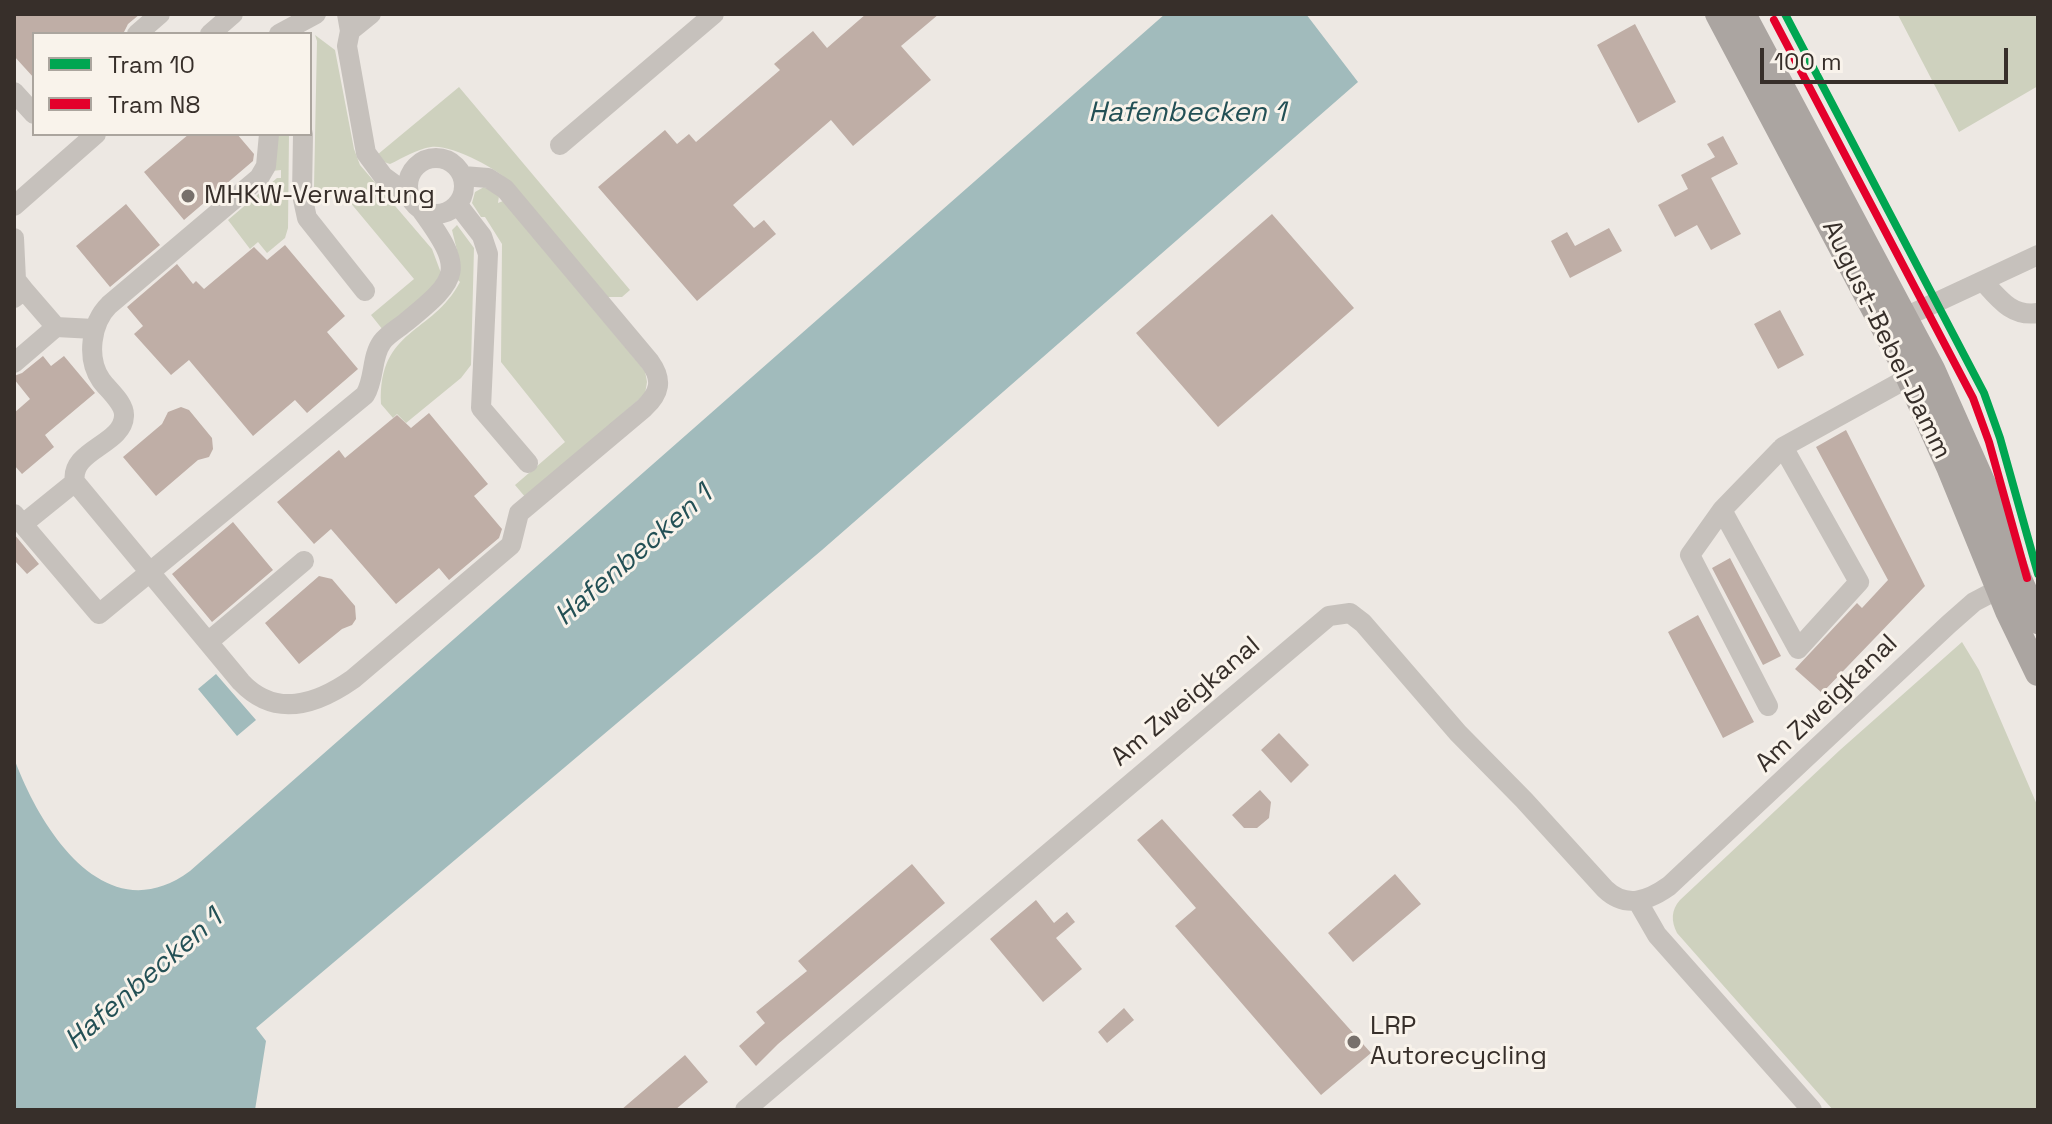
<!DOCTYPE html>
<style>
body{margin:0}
#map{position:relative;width:2052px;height:1124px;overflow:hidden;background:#ede8e3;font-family:"Space Grotesk",sans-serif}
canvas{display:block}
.frame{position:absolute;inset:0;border:16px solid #372f2a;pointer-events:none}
.legend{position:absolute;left:32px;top:32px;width:280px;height:104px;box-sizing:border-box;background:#f9f3eb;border:2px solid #aba59e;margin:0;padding:10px 14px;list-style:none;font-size:24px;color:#372f2a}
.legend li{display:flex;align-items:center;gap:16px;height:40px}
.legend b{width:40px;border:2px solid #aba59e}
.scale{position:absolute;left:1760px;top:48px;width:248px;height:36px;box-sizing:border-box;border:4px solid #372f2a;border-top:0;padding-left:10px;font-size:24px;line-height:28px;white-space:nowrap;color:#372f2a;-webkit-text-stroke:6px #f9f3eb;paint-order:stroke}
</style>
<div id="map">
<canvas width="2052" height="1124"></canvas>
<div class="frame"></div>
<ul class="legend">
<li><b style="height:10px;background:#00a651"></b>Tram 10</li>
<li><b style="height:10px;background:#e4002b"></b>Tram N8</li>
</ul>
<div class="scale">100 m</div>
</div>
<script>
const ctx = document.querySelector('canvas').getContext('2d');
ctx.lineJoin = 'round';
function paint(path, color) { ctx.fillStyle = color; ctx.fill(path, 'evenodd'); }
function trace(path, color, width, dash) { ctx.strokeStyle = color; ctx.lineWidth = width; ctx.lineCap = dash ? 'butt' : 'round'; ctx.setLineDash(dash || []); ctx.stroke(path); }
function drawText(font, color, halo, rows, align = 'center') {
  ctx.font = font + ' "Space Grotesk",sans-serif'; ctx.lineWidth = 6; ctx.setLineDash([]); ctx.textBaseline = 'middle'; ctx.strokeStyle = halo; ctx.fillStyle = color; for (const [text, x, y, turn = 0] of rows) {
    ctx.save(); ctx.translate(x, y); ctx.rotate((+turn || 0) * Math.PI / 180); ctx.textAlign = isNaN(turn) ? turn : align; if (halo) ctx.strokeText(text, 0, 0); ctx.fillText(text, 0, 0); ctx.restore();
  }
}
paint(new Path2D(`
 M1900,14h138v72l-79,46 -61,-117z
 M315,35l20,15 19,99 6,16 72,84 9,24 -9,16 -49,41 -12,-15 43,-36 -70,-84 -27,-3 -3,-5 3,-146z
 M459,87l171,203 -8,7h-14l-97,-114c-13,-14 -60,-39 -80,-36 -14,2 -28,11 -41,17l-9,-3 -4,-6z
 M275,134h14l-1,94 -3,10 -18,15 -9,-11 -8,7 -22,-29 49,-42h4v-8l-9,1z
 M484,187l15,9 -1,7 5,-2 142,170 2,11 -2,12 -119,104 -11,-13 50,-43 -64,-80 1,-118 -17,-27h-4l-9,-14 3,-11z
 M457,225l17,23 -3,117 -10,13 -55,45 -9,-9 -4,4 -12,-14c-3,-76 51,-69 79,-122l-2,-2 2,-17 -8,-33z
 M1962,642l17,28 59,137v303h-205l-156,-177c-6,-12 -6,-23 3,-33l160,-150z`), '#ced1be');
paint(new Path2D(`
 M1165,14h141l52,68 -536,468 -566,478 10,13 -11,69h-241v-352c25,69 91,176 176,113z
 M216,674l40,46 -19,16 -39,-47z`), '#a1bbbc');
paint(new Path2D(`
 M14,14h126l-12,10 -5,10h-89v44l-20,-22z
 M866,14h73l-38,32 30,34 -78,66 -22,-26 -98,85 21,23 10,-8 12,14 -79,67 -99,-114 67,-57 12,14 12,-10 7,8 84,-72 -6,-6 39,-33 14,17z
 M1635,24l41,78 -38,21 -41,-78z
 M189,134h48l17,20 -1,7 -69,59 -40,-48z
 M1723,136l15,28 -27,14 30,56 -30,16 -14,-25 -22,12 -17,-32 30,-16 -7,-14 34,-18 -8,-13z
 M126,204l34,41 -50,42 -34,-41z
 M1272,214l82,94 -136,119 -82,-94z
 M1609,228l13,23 -52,27 -19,-37 16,-9 8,14z
 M285,245l60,71 -18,16 31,37 -51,44 -12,-13 -42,36 -64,-76 -18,15 -37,-41 9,-8 -16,-19 50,-43 16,20 3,-3 8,8 50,-42 13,13z
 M1780,310l24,45 -26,14 -24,-45z
 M43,356l8,10 13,-10 31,37 -50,42 9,12 -32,27 -8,-9v-52l16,-14 -16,-20v-3l8,-3z
 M181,407l8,3 23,28 1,11 -4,8 -11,3 -42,36 -33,-39 39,-33 6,-12z
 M429,413l59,71 -14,12 28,33 -3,9 -50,42 -10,-12 -43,36 -65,-75 -17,15 -37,-42 62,-52 6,8 52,-43 14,13z
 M1846,430l79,156 -103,107 -27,-24 62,-66 5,5 26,-28 -72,-133z
 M233,522l40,48 -61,52 -40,-48z
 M14,534l25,30 -12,10 -13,-14z
 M1730,558l51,98 -18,9 -51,-97z
 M319,576l13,3 23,27 1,13 -4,6 -10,4 -43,35 -34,-41z
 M1698,615l56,107 -31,16 -55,-106z
 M1279,733l30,32 -18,18 -30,-33z
 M1260,790l11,12 -2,16 -12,10h-13l-12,-13z
 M1162,819l209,234 -50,42 -146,-169 21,-18 -59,-68z
 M912,864l33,39 -167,141 -22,22 -17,-20 26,-23 -9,-11 51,-41 -9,-10z
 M1395,874l26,30 -68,58 -25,-29z
 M1036,900l18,23 13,-11 8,10 -19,16 26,31 -39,33 -53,-63z
 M1124,1008l10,12 -27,23 -9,-11z
 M685,1055l23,27 -33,28h-54z`), '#bfaea6');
trace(new Path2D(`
 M347,14l3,17 -3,15 19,107 17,23 27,20
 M350,31l21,-17
 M137,34l23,-20
 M210,34l23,-20
 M279,34l37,-20
 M14,92l20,22
 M269,134l-3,32 -7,12 -150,127c-18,18 -23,53 -8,75 7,10 24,23 23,36 -1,29 -55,34 -49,66l166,200c34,36 75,23 112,-3l158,-134 8,-32 125,-105c16,-15 19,-28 6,-46l-145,-173 -17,-11 -25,-2
 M303,134l-1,61 5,23 58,73
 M560,145l154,-131
 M408 186a28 28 0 1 1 56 0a28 28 0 1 1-56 0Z
 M458,205l24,31 6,18 -7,154 47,55
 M14,206l82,-72
 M14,238l2,42 8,10 -10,8
 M1983,281c16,18 29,36 55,32
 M24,290l32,37 38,2
 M1892,323l146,-68
 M14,363l42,-36
 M1783,447l-61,63 76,139 61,-67 -76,-135 125,-69
 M1722,510l-32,45 78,151
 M14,514l85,100 266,-219c10,-16 6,-38 17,-53 6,-8 17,-14 24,-20 54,-44 59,-52 16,-111
 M23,524l52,-42
 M208,642l96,-81
 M1638,902l19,33 155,175
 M745,1110l584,-494 21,-3 13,10 95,110 66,67 81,89c21,20 43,12 64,-3l280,-262 25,-22 38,-20`), '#c6c1bc', 20);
trace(new Path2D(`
 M1718,14l182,344 50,111 58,142 30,62
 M1743,14l189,355 60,135 27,75 19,42`), '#aba5a1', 26);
trace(new Path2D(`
 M1785,14l199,379 16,45 38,136`), '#00a651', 8);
trace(new Path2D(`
 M1774,20l199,378 16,44 38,136`), '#e4002b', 8);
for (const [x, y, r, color] of [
 [188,196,8,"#77706b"],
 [1354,1042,8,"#77706b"]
]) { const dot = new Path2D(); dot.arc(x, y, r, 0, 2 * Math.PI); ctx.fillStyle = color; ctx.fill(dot); trace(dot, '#f9f3eb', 3); }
drawText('26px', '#372f2a', '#f9f3eb', [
 ["MHKW-Verwaltung",204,196],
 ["LRP",1370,1027],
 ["Autorecycling",1370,1057]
], 'left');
drawText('26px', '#372f2a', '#f9f3eb', [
 ["August-Bebel-Damm",1886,340,64],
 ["Am Zweigkanal",1186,702,-40],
 ["Am Zweigkanal",1827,704,-44]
]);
drawText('italic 28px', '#235055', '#f9f3eb', [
 ["Hafenbecken 1",1187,113],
 ["Hafenbecken 1",634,556,-41],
 ["Hafenbecken 1",144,980,-41]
]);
</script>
